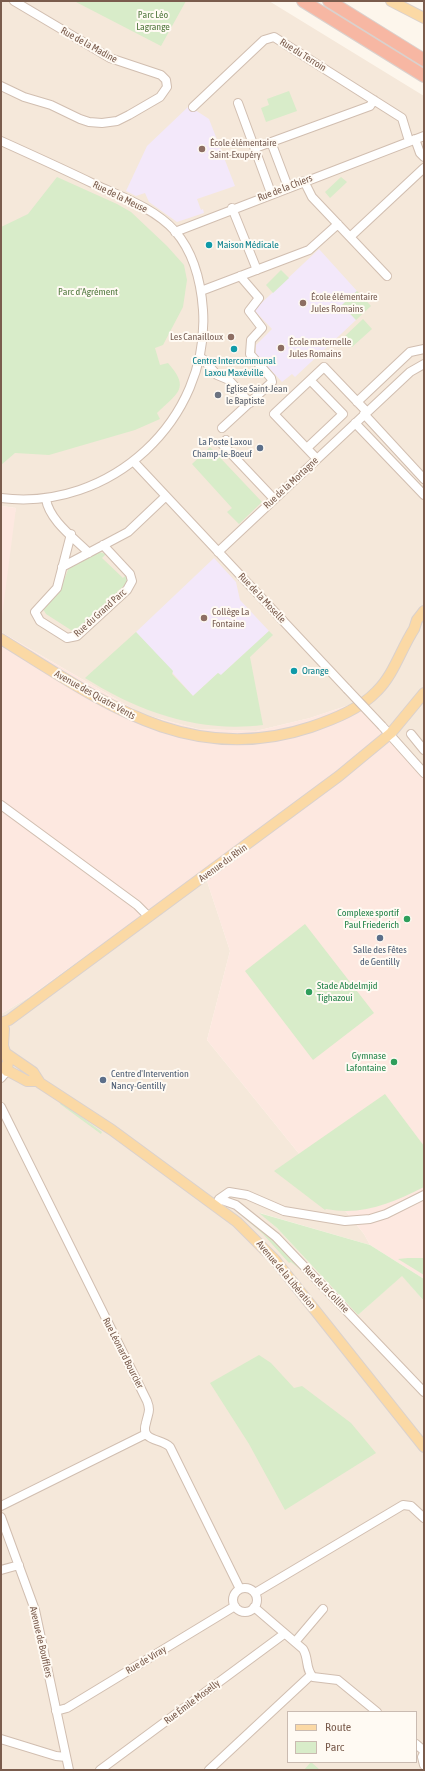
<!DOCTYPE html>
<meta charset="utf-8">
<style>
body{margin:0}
#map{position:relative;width:425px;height:1771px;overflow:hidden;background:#fdf6ec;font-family:"Asap Condensed",sans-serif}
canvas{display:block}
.frame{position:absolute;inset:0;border:2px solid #7a5c4d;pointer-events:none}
.legend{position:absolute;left:287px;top:1711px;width:130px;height:52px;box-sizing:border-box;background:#fffaf3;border:1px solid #cabbb1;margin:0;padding:5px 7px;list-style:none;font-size:12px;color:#7a5c4d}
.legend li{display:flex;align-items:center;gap:8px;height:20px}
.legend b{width:20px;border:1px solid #cabbb1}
</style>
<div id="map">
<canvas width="425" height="1771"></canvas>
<div class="frame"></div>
<ul class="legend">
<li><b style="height:5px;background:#fbd9a5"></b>Route</li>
<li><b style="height:11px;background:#d8ecc9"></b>Parc</li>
</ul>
</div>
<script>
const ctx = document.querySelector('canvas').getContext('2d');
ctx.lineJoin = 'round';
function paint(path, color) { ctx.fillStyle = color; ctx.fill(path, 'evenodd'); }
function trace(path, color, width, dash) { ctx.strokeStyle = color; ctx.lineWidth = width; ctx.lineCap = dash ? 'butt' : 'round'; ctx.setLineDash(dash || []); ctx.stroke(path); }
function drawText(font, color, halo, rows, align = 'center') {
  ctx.font = font + ' "Asap Condensed",sans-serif'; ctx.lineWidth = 4; ctx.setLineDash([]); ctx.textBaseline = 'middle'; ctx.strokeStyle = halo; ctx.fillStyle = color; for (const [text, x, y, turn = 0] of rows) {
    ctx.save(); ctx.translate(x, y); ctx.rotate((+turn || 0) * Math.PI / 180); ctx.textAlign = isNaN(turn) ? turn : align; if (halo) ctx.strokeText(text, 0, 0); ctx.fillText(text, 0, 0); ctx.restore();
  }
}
paint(new Path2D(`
 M1,1h268l155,95v672l-72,-64 -42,14 -54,13 -58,-2 -56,-15 -141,-82v-55l15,-69 -15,-2z
 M207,881l23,70 -23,89 157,194 6,11 -110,-32 17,15 81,87 44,-40 22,26v469h-423v-756l28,-17 104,-75zM288,1712h128v50h-128z`), '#f5e8da');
paint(new Path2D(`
 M1,506l15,2 -15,116z
 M1,632l141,82 56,15 58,2 54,-13 42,-14 41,31 31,33v511l-54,-34 -6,-11 -157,-194 23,-89 -23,-70 -74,41 -104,75 -28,17z`), '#fde8e0');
paint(new Path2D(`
 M189,106l20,13 26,67 -38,13 4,11 2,-1 1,4 -27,9 -28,-20 -4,-9 -9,3 -10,-5 21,-45z
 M319,249l38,42 -15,14 14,15 -61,57 -3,-3 -10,8 -26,-28v-9l16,-16 -18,-19z
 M214,558l22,24 4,18 29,31 -49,45 -2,-3 -25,23 -57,-64z`), '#f3e8fa');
paint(new Path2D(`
 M74,1h112l-25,45z
 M289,91l8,20 -31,11 -5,-14 8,-3 -2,-6z
 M57,177l60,27 14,8 36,34 17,19 3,15 -4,27 -20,38 -8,3 5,17 8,-2c23,26 9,30 -11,50l3,6 -25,11 -86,25 -34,-2 -14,12v-238l27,-13z
 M341,177l6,5 -17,16 -5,-6z
 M281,270l8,8 -16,15 -7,-8z
 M357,291l14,15 -15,14 -14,-15z
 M363,319l9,10 -20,18 -9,-9z
 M210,447l52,55 -23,22 -12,-12 5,-4 -40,-44z
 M99,552l7,2 -4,4 21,20 3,-3 2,7 -54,50 -28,-18 -3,-5 16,-16 10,-26z
 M269,631l4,4 -23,22 13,68c-64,8 -124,-13 -178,-47l51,-46 37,39 -1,3 21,22 25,-23 3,2z
 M305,924l69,89 -61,47 -68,-89z
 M385,1094l39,52v41c-32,16 -61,29 -98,22l-1,1 -51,-39z
 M61,1102l41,30 -1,2 -41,-30z
 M233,1208l32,24 46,46 -20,-16 -2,1 -26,-29z
 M259,1213l111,32 54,34v22l-22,-25 -44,39 -81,-87z
 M408,1258h16v17l-26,-16z
 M259,1355l12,8 23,25 8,-2 49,37 25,30 -91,57 -36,-66 -39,-61z
 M311,1762l9,8h-16z`), '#d8ecc9');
const minor = new Path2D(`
 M1,86l23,11 27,8 29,14 9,3 13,1 15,-2 12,-6 31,-18 7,-10 -1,-7 -5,-5 -51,-17 -96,-57
 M238,103l33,90
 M193,107l71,-67 10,-3 128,81 7,23
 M415,139l5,14 4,4
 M1,141c31,14 62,28 93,43 28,13 60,24 81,47 19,22 26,51 28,79 7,110 -93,202 -202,188
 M271,142l17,45
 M255,148l115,-42 4,-6
 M304,181l8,16 75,79
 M232,208l25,62
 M175,232l249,-96
 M350,237l74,-69
 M201,291l108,-41 29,-26
 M199,358l4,1 14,16 12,5 21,23
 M357,402l53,-50 14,-3
 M364,414l60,65
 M355,423l69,72
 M222,428l50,-46 -1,-4 -21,-24 1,-14 11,-12 -13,-17 10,-13 -19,-22
 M226,440l-4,4 52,55
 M307,448l36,-34 -33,-34
 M317,459l-43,-45 50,-47 43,45
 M134,462l213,227
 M46,499c3,21 28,39 43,54
 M71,534l-14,54 -22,24 5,9 27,17 10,-2 50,-46 5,-9 -2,-7 -27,-29
 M218,552l192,-180 14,-8
 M62,567l66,-35 38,-36
 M382,726l42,47
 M411,734l13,16
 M1,805l136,100 12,12
 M1,1078l6,-7
 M1,1107l146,294c4,10 1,12 -1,22 -6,19 15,15 24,24l70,142
 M219,1199l17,6 40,32 148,155
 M218,1203l1,-4 10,-7 18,3 37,16 61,10 25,-2 16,-5 38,-19
 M1,1506l145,-72
 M1,1517l34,93 34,160
 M1,1570l18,-5
 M233 1600a12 12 0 1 1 24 0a12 12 0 1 1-24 0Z
 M255,1593l148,-88 8,1 13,12
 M254,1607l49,42c6,9 2,20 10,28l25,3 39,32
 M295,1642l28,-33
 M56,1711l11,-3 168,-102
 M1,1739l55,17 10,1
 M416,1744l8,7
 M424,1753l-2,4 2,8
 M100,1770l184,-136
 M209,1770l102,-95`);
const major = new Path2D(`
 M391,1l33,17
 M1,639c99,61 187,129 310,88 23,-8 49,-18 66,-36 17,-17 24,-42 37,-62l3,-9 7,-9
 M1,1023l8,-3 330,-244 52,-43 33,-40
 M4,1029l-1,17 5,15 -1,10
 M1,1050l32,22 7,11 72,47 125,92 38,38 149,187
 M1,1067l26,14h11`);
const highway = new Path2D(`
 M303,1l121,75
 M329,1l95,59`);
trace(minor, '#d1beb0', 10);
trace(major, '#dad1cd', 12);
trace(highway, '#dad1cd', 14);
trace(minor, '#fff', 8);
trace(major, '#fbd9a5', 10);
trace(highway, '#f7b7a3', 12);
const minorBridge = new Path2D(`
 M347,689l35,37`);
trace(minorBridge, '#d1beb0', 10, []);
trace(minorBridge, '#fff', 8);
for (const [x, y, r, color] of [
 [202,149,4,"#8d6e63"],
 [209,245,4,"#0f9aa8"],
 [303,303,4,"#8d6e63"],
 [231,337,4,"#8d6e63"],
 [281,348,4,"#8d6e63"],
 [234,349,4,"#0f9aa8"],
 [218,395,4,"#6b7280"],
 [260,448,4,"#5c6f8a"],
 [204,618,4,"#8d6e63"],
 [294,671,4,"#0f9aa8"],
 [407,919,4,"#2e9e5b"],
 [380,938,4,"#5c6f8a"],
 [309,992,4,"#2e9e5b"],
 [394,1062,4,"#2e9e5b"],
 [103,1080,4,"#5c6f8a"]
]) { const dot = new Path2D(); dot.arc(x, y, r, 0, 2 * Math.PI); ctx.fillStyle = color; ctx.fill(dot); trace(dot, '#fffaf3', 1.5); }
drawText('10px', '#537a41', '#fffaf3', [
 ["Parc Léo",153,15],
 ["Lagrange",153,27],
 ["Parc d'Agrément",88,292]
]);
drawText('10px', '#7a5c4d', '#fffaf3', [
 ["Rue de la Madine",89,45,29],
 ["Rue du Terroin",303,55,32],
 ["Rue de la Chiers",285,188,-21],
 ["Rue de la Meuse",120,197,26],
 ["Rue de la Mortagne",291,483,-43],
 ["Rue de la Moselle",262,598,47],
 ["Rue du Grand Parc",100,613,-42],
 ["Avenue des Quatre Vents",95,695,29],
 ["Avenue du Rhin",223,863,-36],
 ["Avenue de la Libération",286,1275,50],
 ["Rue de la Colline",326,1289,46],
 ["Rue Léonard Bourcier",123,1353,63],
 ["Avenue de Boufflers",41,1642,77],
 ["Rue de Viray",146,1660,-31],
 ["Rue Émile Moselly",192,1702,-37]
]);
drawText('10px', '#785e54', '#fffaf3', [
 ["École élémentaire",210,143],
 ["Saint-Exupéry",210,155],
 ["École élémentaire",311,297],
 ["Jules Romains",311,309],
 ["Les Canailloux",223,337,"right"],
 ["École maternelle",289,342],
 ["Jules Romains",289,354],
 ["Collège La",212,612],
 ["Fontaine",212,624]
], 'left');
drawText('10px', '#0d838f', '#fffaf3', [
 ["Maison Médicale",217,245],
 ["Centre Intercommunal",234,361,"center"],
 ["Laxou Maxéville",234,373,"center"],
 ["Orange",302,671]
], 'left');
drawText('10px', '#5b616d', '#fffaf3', [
 ["Église Saint-Jean",226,389],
 ["le Baptiste",226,401]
], 'left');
drawText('10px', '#4e5e75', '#fffaf3', [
 ["La Poste Laxou",252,442],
 ["Champ-le-Boeuf",252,454],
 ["Salle des Fêtes",380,950,"center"],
 ["de Gentilly",380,962,"center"],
 ["Centre d'Intervention",111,1074,"left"],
 ["Nancy-Gentilly",111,1086,"left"]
], 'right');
drawText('10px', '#27864d', '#fffaf3', [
 ["Complexe sportif",399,913],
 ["Paul Friederich",399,925],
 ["Stade Abdelmjid",317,986,"left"],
 ["Tighazoui",317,998,"left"],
 ["Gymnase",386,1056],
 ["Lafontaine",386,1068]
], 'right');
</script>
